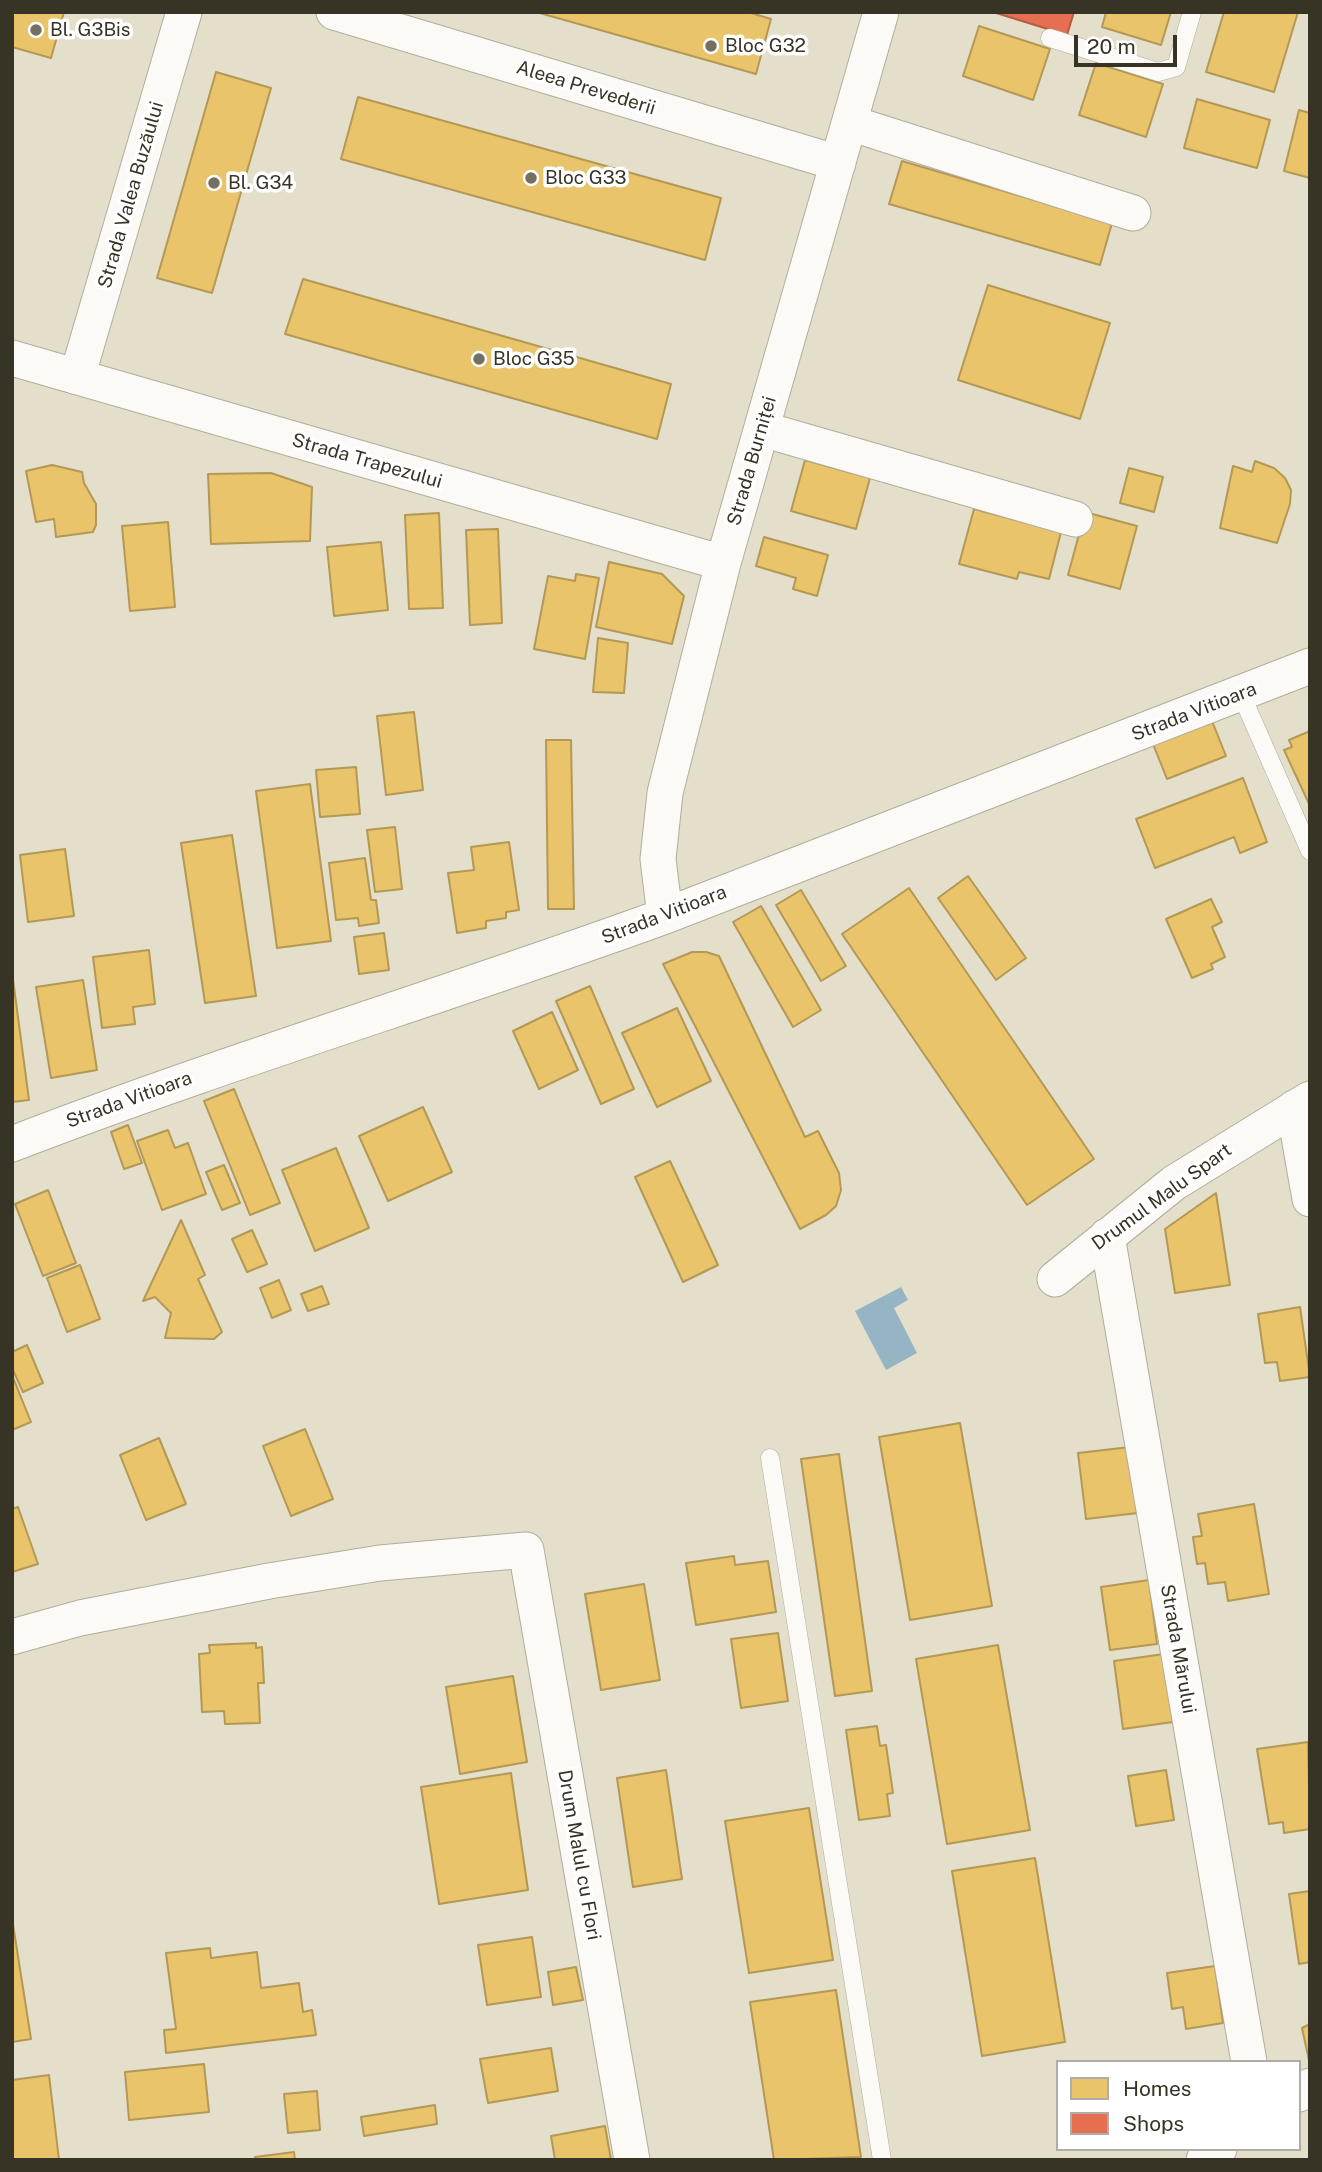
<!DOCTYPE html>
<meta charset="utf-8">
<style>
body{margin:0}
#map{position:relative;width:1322px;height:2172px;overflow:hidden;background:#e4dfca;font-family:"Public Sans",sans-serif}
canvas{display:block}
.frame{position:absolute;inset:0;border:14px solid #373325;pointer-events:none}
.legend{position:absolute;left:1056px;top:2060px;width:245px;height:91px;box-sizing:border-box;background:#fff;border:2px solid #afada8;margin:0;padding:9px 12px;list-style:none;font-size:21px;color:#373325}
.legend li{display:flex;align-items:center;gap:14px;height:35px}
.legend b{width:35px;border:2px solid #afada8}
.scale{position:absolute;left:1074px;top:35px;width:103px;height:32px;box-sizing:border-box;border:4px solid #373325;border-top:0;padding-left:9px;font-size:21px;line-height:24px;white-space:nowrap;color:#373325;-webkit-text-stroke:5px #fff;paint-order:stroke}
</style>
<div id="map">
<canvas width="1322" height="2172"></canvas>
<div class="frame"></div>
<ul class="legend">
<li><b style="height:19px;background:#e9c46a"></b>Homes</li>
<li><b style="height:19px;background:#e76f51"></b>Shops</li>
</ul>
<div class="scale">20 m</div>
</div>
<script>
const ctx = document.querySelector('canvas').getContext('2d');
ctx.lineJoin = 'round';
function paint(path, color) { ctx.fillStyle = color; ctx.fill(path, 'evenodd'); }
function trace(path, color, width, dash) { ctx.strokeStyle = color; ctx.lineWidth = width; ctx.lineCap = dash ? 'butt' : 'round'; ctx.setLineDash(dash || []); ctx.stroke(path); }
function drawText(font, color, halo, rows, align = 'center') {
  ctx.font = font + ' "Public Sans",sans-serif'; ctx.lineWidth = 7; ctx.setLineDash([]); ctx.textBaseline = 'middle'; ctx.strokeStyle = halo; ctx.fillStyle = color; for (const [text, x, y, turn = 0] of rows) {
    ctx.save(); ctx.translate(x, y); ctx.rotate((+turn || 0) * Math.PI / 180); ctx.textAlign = isNaN(turn) ? turn : align; if (halo) ctx.strokeText(text, 0, 0); ctx.fillText(text, 0, 0); ctx.restore();
  }
}
paint(new Path2D(`
 M901,1287l7,13 -14,8 23,45 -31,17 -31,-59z`), '#95b5c4');
const homes = new Path2D(`
 M12,12h52l-13,46 -39,-11z
 M536,12h212l23,7 -15,55z
 M1106,12h65l-10,33 -59,-18z
 M1224,12h74l-24,80 -68,-20z
 M979,26l71,23 -17,51 -70,-24z
 M1096,63l67,21 -17,53 -67,-22z
 M216,72l55,16 -59,205 -55,-15z
 M358,97l363,101 -16,62 -364,-101z
 M1197,99l73,21 -13,48 -73,-20z
 M1299,110l11,3v65l-26,-7z
 M902,161l210,62 -12,42 -211,-61z
 M303,279l368,105 -14,55 -372,-105z
 M988,285l122,38 -30,96 -122,-39z
 M805,460l65,18 -14,51 -65,-18z
 M1255,461l19,7 11,10 6,12 -1,14 -13,39 -57,-15 13,-62 19,6z
 M52,465l30,7 2,11 12,21v21l-3,7 -37,5 -2,-18 -18,3 -10,-51z
 M1129,468l34,9 -9,35 -34,-9z
 M271,473l41,14 -2,54 -99,3 -3,-70z
 M974,509l87,23 -12,47 -30,-7 -2,7 -58,-15z
 M1085,512l52,14 -17,63 -52,-14z
 M439,513l4,95 -34,1 -4,-94z
 M168,522l7,85 -45,4 -8,-85z
 M498,529l4,94 -32,2 -4,-95z
 M764,537l64,18 -11,41 -24,-7 3,-11 -40,-12z
 M381,542l7,68 -54,6 -7,-69z
 M609,562l53,12 22,22 -12,48 -76,-17z
 M576,574l23,4 -14,81 -51,-10 14,-73 27,5z
 M598,638l30,5 -4,50 -31,-1z
 M414,712l9,78 -37,5 -9,-79z
 M1212,721l14,35 -59,23 -14,-35z
 M1310,731v75l-26,-56 8,-3 -3,-7z
 M546,740h25l3,169h-26z
 M356,767l4,47 -40,3 -4,-47z
 M1243,778l24,64 -27,11 -6,-16 -79,31 -19,-49z
 M310,784l21,157 -54,7 -21,-157z
 M395,827l7,62 -27,3 -8,-62z
 M232,835l24,161 -51,7 -24,-160z
 M509,842l10,68 -13,2v6l-20,3v7l-29,5 -9,-60 26,-3 -3,-23z
 M65,849l9,67 -46,6 -8,-67z
 M365,858l6,42h5l3,23 -20,3 -1,-8 -22,2 -7,-57z
 M968,876l58,82 -30,22 -58,-82z
 M909,888l185,271 -67,46 -185,-271z
 M801,890l45,76 -25,15 -45,-76z
 M1211,899l11,23 -10,5 13,30 -14,7 2,5 -21,9 -26,-59z
 M761,906l60,104 -28,17 -60,-105z
 M384,933l5,37 -30,4 -5,-37z
 M149,950l6,54 -22,3 2,17 -33,4 -9,-71z
 M692,952h14l13,4 86,181 13,-6 21,42 2,17 -5,16 -10,9 -26,14 -137,-265z
 M12,972l17,128 -17,2z
 M83,980l14,90 -46,8 -15,-91z
 M590,986l44,103 -33,15 -45,-103z
 M677,1008l34,73 -54,26 -35,-74z
 M552,1012l26,58 -39,19 -26,-58z
 M234,1089l46,114 -30,12 -46,-114z
 M423,1107l29,65 -64,29 -29,-65z
 M128,1125l14,38 -18,6 -13,-37z
 M168,1130l7,18 13,-5 18,51 -44,16 -25,-69z
 M336,1148l33,80 -54,23 -33,-81z
 M670,1161l48,104 -35,17 -48,-105z
 M224,1165l16,38 -18,7 -16,-38z
 M48,1190l28,73 -33,13 -28,-72z
 M1216,1193l14,92 -55,8 -10,-64z
 M181,1220l24,55 -7,4 24,53 -8,7 -49,-1 6,-25 -16,-16 -12,4z
 M252,1230l15,34 -20,8 -15,-33z
 M80,1265l20,54 -33,13 -20,-54z
 M279,1280l12,30 -19,8 -12,-30z
 M322,1286l7,18 -21,7 -7,-17z
 M1300,1307l10,70 -30,4 -3,-19 -12,1 -7,-49z
 M27,1345l16,38 -20,9 -11,-24v-16z
 M12,1375l19,47 -19,8z
 M960,1423l32,183 -82,14 -31,-183z
 M305,1429l28,70 -42,17 -28,-70z
 M159,1438l27,66 -40,16 -26,-65z
 M1130,1447l8,66 -52,6 -8,-66z
 M839,1454l33,237 -37,5 -34,-237z
 M1254,1504l15,90 -41,7 -3,-19 -17,2 -3,-21 -8,1 -4,-27 9,-1 -4,-22z
 M18,1507l20,57 -26,8v-63z
 M734,1556l1,9 33,-4 8,51 -80,13 -10,-62z
 M1149,1580l8,64 -47,6 -9,-63z
 M644,1584l16,96 -59,10 -16,-96z
 M778,1633l10,68 -47,7 -10,-69z
 M256,1643v5l6,-1 2,36h-6l2,40 -35,1 -1,-13 -22,1 -3,-58 11,-1 -1,-8z
 M998,1645l32,185 -83,14 -31,-185z
 M1164,1654l9,68 -50,7 -9,-68z
 M513,1676l14,86 -67,12 -14,-87z
 M877,1726l3,20 6,-1 7,48 -6,1 3,22 -31,4 -13,-90z
 M1308,1742l2,87 -26,4 -1,-11 -14,2 -12,-75z
 M666,1770l16,109 -49,8 -16,-109z
 M1166,1770l8,50 -38,6 -8,-50z
 M511,1773l17,117 -89,14 -18,-117z
 M809,1808l24,152 -84,13 -24,-152z
 M1035,1858l30,184 -83,14 -30,-185z
 M1310,1891v71l-11,2 -10,-70z
 M12,1918l19,121 -19,3z
 M532,1937l9,60 -54,8 -9,-60z
 M210,1948l1,10 46,-6 4,36 38,-5 4,29 9,-2 4,25 -150,18 -2,-23 12,-1 -10,-76z
 M1215,1966l8,57 -37,6 -3,-22 -11,2 -5,-36z
 M576,1967l7,33 -30,5 -5,-33z
 M836,1990l25,167 -87,3 -24,-158z
 M1310,2024v41l-8,-37z
 M551,2048l7,43 -70,12 -8,-44z
 M204,2064l5,48 -80,8 -4,-48z
 M49,2075l10,85h-47v-80z
 M317,2091l3,39 -32,3 -4,-39z
 M435,2105l2,19 -73,12 -3,-19z
 M605,2126l6,34h-56l-4,-24z
 M294,2152l1,8h-40v-3z`);
paint(homes, '#e9c46a');
trace(homes, '#b49855', 2);
const shops = new Path2D(`
 M993,12h81l-7,23z`);
paint(shops, '#e76f51');
trace(shops, '#b25d44', 2);
const lane = new Path2D(`
 M1050,38l108,34 18,-5 16,-55
 M1241,694l69,157
 M770,1458l112,702`);
const street = new Path2D(`
 M334,12l504,151
 M850,123l283,90
 M12,358l711,205
 M77,377l107,-365
 M762,429l313,90
 M665,916l-7,-57 7,-66 58,-230 158,-551
 M1294,1108l16,91
 M12,1144c215,-83 436,-149 653,-228l645,-250
 M1107,1236l142,826
 M1055,1279l119,-96 136,-84
 M12,1637l68,-19 189,-37 111,-18 146,-13 106,610
 M1299,2094l11,-8
 M1204,2160l15,-11`);
trace(lane, '#b1ad9d', 19);
trace(street, '#b1ad9d', 37);
trace(lane, '#fbfaf7', 18);
trace(street, '#fbfaf7', 35);
for (const [x, y, r, color] of [
 [36,30,7,"#746f5f"],
 [711,46,7,"#746f5f"],
 [531,178,7,"#746f5f"],
 [214,183,7,"#746f5f"],
 [479,359,7,"#746f5f"]
]) { const dot = new Path2D(); dot.arc(x, y, r, 0, 2 * Math.PI); ctx.fillStyle = color; ctx.fill(dot); trace(dot, '#fff', 2.5); }
drawText('19px', '#373325', '#fff', [
 ["Bl. G3Bis",50,30],
 ["Bloc G32",725,46],
 ["Bloc G33",545,178],
 ["Bl. G34",228,183],
 ["Bloc G35",493,359]
], 'left');
drawText('19px', '#373325', '#fff', [
 ["Aleea Prevederii",586,88,17],
 ["Strada Valea Buzăului",131,195,-74],
 ["Strada Trapezului",367,461,16],
 ["Strada Burniței",752,461,-74],
 ["Strada Vitioara",1194,712,-21],
 ["Strada Vitioara",664,915,-21],
 ["Strada Vitioara",129,1100,-20],
 ["Drumul Malu Spart",1162,1197,-36],
 ["Strada Mărului",1178,1649,80],
 ["Drum Malul cu Flori",579,1855,80]
]);
</script>
